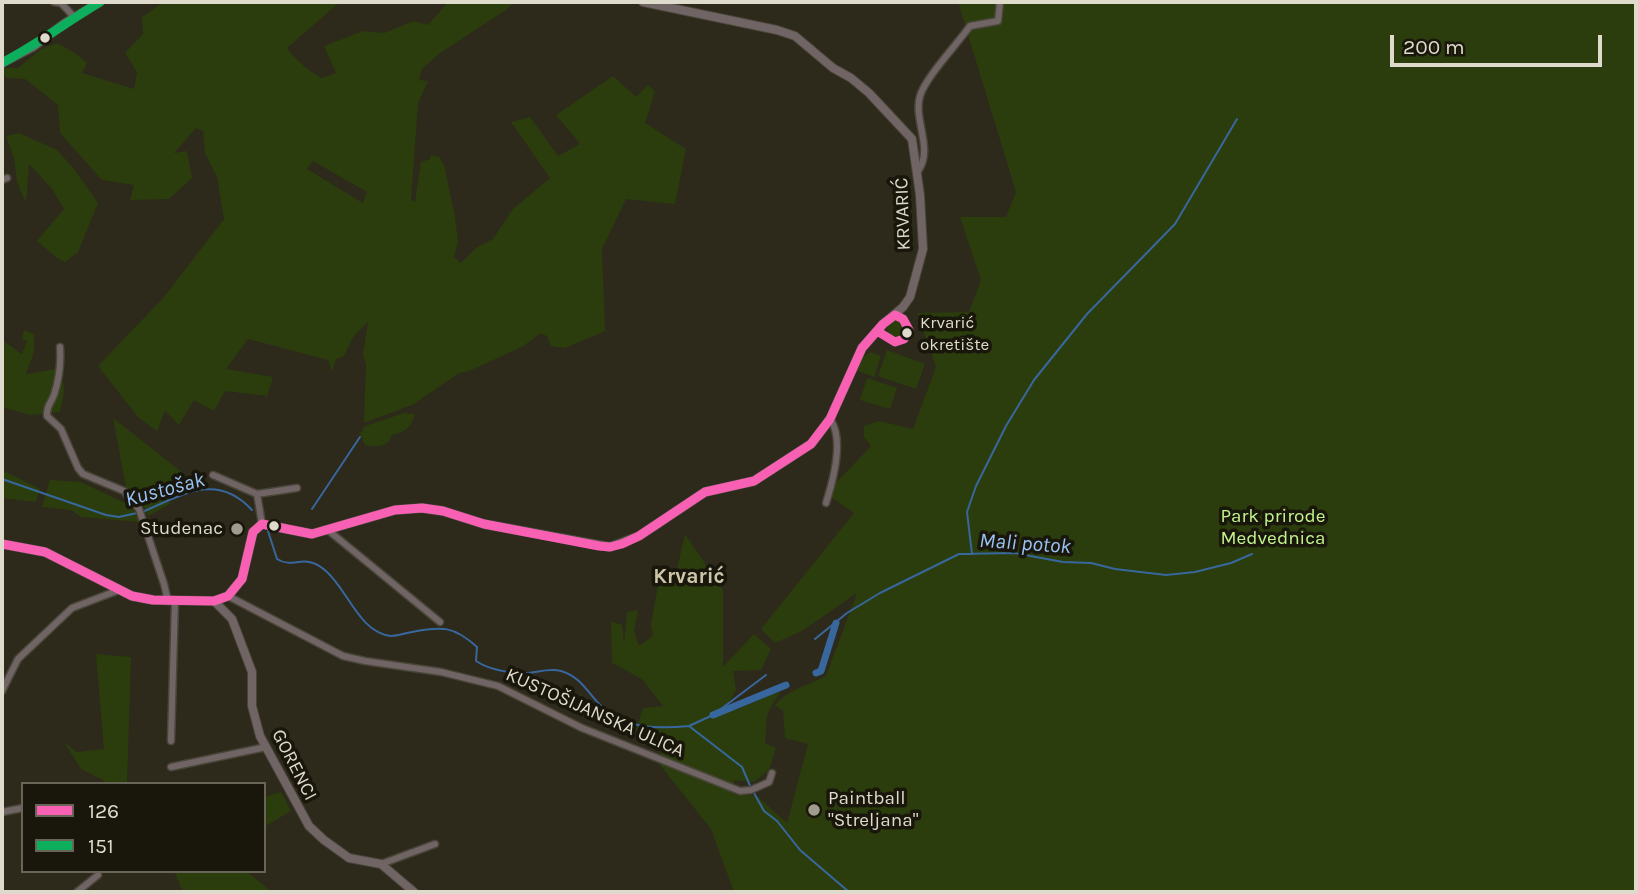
<!DOCTYPE html>
<meta charset="utf-8">
<style>
body{margin:0}
#map{position:relative;width:1638px;height:894px;overflow:hidden;background:#2d291b;font-family:Karla,sans-serif}
canvas{display:block}
.frame{position:absolute;inset:0;border:4px solid #dfdbcc;pointer-events:none}
.legend{position:absolute;left:21px;top:782px;width:245px;height:91px;box-sizing:border-box;background:#19160b;border:2px solid #686558;margin:0;padding:9px 12px;list-style:none;font-size:21px;color:#dfdbcc}
.legend li{display:flex;align-items:center;gap:14px;height:35px}
.legend b{width:35px;border:2px solid #686558}
.scale{position:absolute;left:1390px;top:35px;width:212px;height:32px;box-sizing:border-box;border:4px solid #dfdbcc;border-top:0;padding-left:9px;font-size:21px;line-height:24px;white-space:nowrap;color:#dfdbcc;-webkit-text-stroke:5px #19160b;paint-order:stroke}
</style>
<div id="map">
<canvas width="1638" height="894"></canvas>
<div class="frame"></div>
<ul class="legend">
<li><b style="height:9px;background:#f860b3"></b>126</li>
<li><b style="height:9px;background:#0daf5c"></b>151</li>
</ul>
<div class="scale">200 m</div>
</div>
<script>
const ctx = document.querySelector('canvas').getContext('2d');
ctx.lineJoin = 'round';
function paint(path, color) { ctx.fillStyle = color; ctx.fill(path, 'evenodd'); }
function trace(path, color, width, dash) { ctx.strokeStyle = color; ctx.lineWidth = width; ctx.lineCap = dash ? 'butt' : 'round'; ctx.setLineDash(dash || []); ctx.stroke(path); }
function drawText(font, color, halo, rows, align = 'center') {
  ctx.font = font + ' Karla,sans-serif'; ctx.lineWidth = 7; ctx.setLineDash([]); ctx.textBaseline = 'middle'; ctx.strokeStyle = halo; ctx.fillStyle = color; for (const [text, x, y, turn = 0] of rows) {
    ctx.save(); ctx.translate(x, y); ctx.rotate((+turn || 0) * Math.PI / 180); ctx.textAlign = isNaN(turn) ? turn : align; if (halo) ctx.strokeText(text, 0, 0); ctx.fillText(text, 0, 0); ctx.restore();
  }
}
paint(new Path2D(`
 M164,2h176l-53,46c6,9 26,27 35,30l14,-5 -12,-27 39,-15 21,2 30,-12 14,4 20,-23h66l-8,8 -66,43 -18,16 -3,11 9,1 -10,22 -7,97 4,2 6,-40 9,-3 1,-4 8,2 5,8 11,52 3,24 -4,16 7,6 16,-16 16,-8 20,-30 37,-31 -39,-56 19,-5 28,39 22,-12 -24,-29 57,-39 23,21 12,-12 7,6 -10,32 41,26 -11,55 -49,-5 -24,50 3,82 -40,17 -14,-2 -4,-10 -6,-3 -19,14 -53,24 -10,2 -45,31 -47,18h-3l2,-57 -3,-11 5,-32 -15,15 -9,19 -8,3 -4,13 -4,-12 -80,-21 -22,30 47,8 -6,19 -42,-5 -11,20 -20,-11 -15,25 -14,-14 -8,20 -19,-14 -40,-51 66,-69 60,-78 -7,-42 -12,-24 -2,-22 -7,-3 -22,25 13,-2 5,27 -23,21 -39,1 4,-15 -32,-5 -42,-47 -2,-28 -33,-26 -18,-1 -5,-5v-5h16l23,-19 16,-6 18,10 12,10 -5,10 52,16 3,-17 -12,-19 18,-19 -1,-17zM313,161l54,31 -4,11 -56,-34z
 M958,2h678v890h-902l-23,-63 -51,-64 2,-22 -26,-13 7,-22 20,-2 -21,-27 -30,-16 -1,-42 11,4 2,19 3,-32 11,-2 -4,21 5,15 14,-10 -2,-12 8,-44 6,3 12,-14 8,-35 38,56v77l31,-33 17,15 -10,21 -28,1 3,19 -7,12 6,8 40,-17 6,-1 -10,14 -4,10 -2,27 11,5 -7,22 -15,12 -20,-2 -1,14 24,2 30,27 21,-79 -23,-6 -2,-27 -8,-6c13,-15 33,-20 51,-29l31,-83 -55,38 -27,12 -14,-14 93,-116 -23,-16 5,-14 35,-37 -7,-9v-11l15,-5 34,8 23,-62 -19,-54 52,-1 12,-32 -21,-63h46l10,-25z
 M19,133l38,17 17,19 24,34 -20,49 -13,10 -8,-4 -20,-17 27,-32 -12,-20 -23,-25 -3,39 -9,-21 -3,-24 -8,-22z
 M887 329a9 9 0 1 1 18 0a9 9 0 1 1-18 0Z
 M24,330l10,4v18l-8,22 30,-5c12,15 8,25 4,43l-30,3 -28,-8v-67l20,14 5,-13 -5,-2z
 M887,350l38,14 -9,25 -38,-13z
 M871,352l10,4 -7,21 -19,-7 8,-13z
 M867,378l30,10 -7,21 -30,-9z
 M404,413l11,1c-4,14 -10,18 -23,21 -5,13 -15,12 -27,10l-5,-11 5,-8z
 M113,418l70,55 -21,13 8,18 -22,12 -9,-20 -13,-9z
 M2,470l38,19 -4,13 -34,-4z
 M50,480l31,2 50,24 9,16 -59,-5 -10,-7 -29,-3z
 M96,654l35,3 -4,127h-23l1,-3 -24,-12 -17,-27 13,10 27,-3z
 M281,792l10,19 -27,16v-30z
 M174,871h72l26,21h-89z`), '#2b3d0d');
trace(new Path2D(`
 M2,479l104,36 13,2 18,-4
 M312,509l48,-72
 M142,512c39,-16 74,-41 110,-2
 M268,531l9,28c17,11 28,-8 50,13 21,19 33,61 64,64 7,0 14,-3 21,-4 30,-6 42,-6 65,15l-1,14c15,10 34,12 52,12 11,-1 22,-5 33,-2 20,6 26,21 40,35 22,23 58,23 88,20l53,41 9,21
 M972,554l-5,-42 9,-26 30,-60 28,-46 53,-66 88,-90 62,-105
 M815,639l32,-26 33,-20 79,-39 55,-1 49,9 28,1 24,6 51,6 29,-3 36,-9 21,-9
 M689,726l24,-11 53,-40
 M754,793l10,18 13,10 23,29 49,42`), '#38679e', 2);
trace(new Path2D(`
 M816,673l5,-2 15,-48
 M713,715l73,-30`), '#38679e', 7);
const minor = new Path2D(`
 M54,2l7,1 13,14
 M918,171c16,-22 -5,-51 2,-75 5,-18 38,-53 50,-70l28,-5 2,-19
 M2,180l5,-2
 M60,347c1,15 -1,33 -6,48 -3,8 -8,11 -7,21l14,13 17,39 5,6 41,17 15,18 25,75 4,17
 M213,475l44,19 40,-6
 M257,494l5,30
 M826,503c7,-22 19,-64 4,-84
 M329,531l111,91
 M228,596l115,60 22,5 76,11 57,14 84,42 158,63 11,-1 18,-8 3,-9
 M2,691l16,-32 54,-51 47,-18
 M171,741l4,-140
 M171,767l95,-20
 M2,812l21,-4
 M381,864l54,-20
 M77,892l21,-17`);
const tertiary = new Path2D(`
 M2,63l31,-16 32,-24 35,-21
 M2,544l43,8 87,44 21,4 61,1 14,-5 14,-17 11,-47 9,-8 50,10 83,-24 27,-2 21,3 41,13 126,23 29,-11 66,-44 49,-11 57,-37 19,-25 32,-71 21,-24 20,-17 7,-10 13,-48 -3,-54 -8,-56 -43,-46 -18,-15 -18,-10 -38,-32 -18,-6 -134,-28
 M214,601l18,18 20,53v34l8,30 49,90 15,14 25,18 32,6 33,28`);
trace(minor, '#484539', 9);
trace(tertiary, '#484539', 10);
trace(minor, '#706464', 6);
trace(tertiary, '#706464', 8);
trace(new Path2D(`
 M2,544l43,8 87,44 21,4 61,1 14,-5 14,-17 11,-47 9,-8 50,10 83,-24 27,-2 21,3 41,13 115,22 11,1 12,-3 17,-8 66,-44 49,-11 57,-37 19,-25 32,-71 21,-24 12,-9 8,4 6,11 -5,9 -9,3 -18,-11`), '#f860b3', 9);
trace(new Path2D(`
 M2,63c34,-18 65,-41 98,-61`), '#0daf5c', 9);
for (const [x, y, r, color] of [
 [45,38,6,"#dfdbcc"],
 [907,333,6,"#dfdbcc"],
 [274,526,6,"#dfdbcc"],
 [237,529,7,"#a19d8e"],
 [814,810,7,"#a19d8e"]
]) { const dot = new Path2D(); dot.arc(x, y, r, 0, 2 * Math.PI); ctx.fillStyle = color; ctx.fill(dot); trace(dot, '#19160b', 2.5); }
drawText('17px', '#dfdbcc', '#19160b', [
 ["Krvarić",920,323],
 ["okretište",920,345]
], 'left');
drawText('19px', '#dfdbcc', '#19160b', [
 ["KRVARIĆ",903,214,-92],
 ["KUSTOŠIJANSKA ULICA",595,713,24],
 ["GORENCI",294,765,63]
]);
drawText('19px', '#c2f48b', '#19160b', [
 ["Park prirode",1273,517],
 ["Medvednica",1273,539]
]);
drawText('19px', '#dfdbcc', '#19160b', [
 ["Studenac",223,529],
 ["Paintball",828,799,"left"],
 ["\"Streljana\"",828,821,"left"]
], 'right');
drawText('italic 21px', '#9ac3f7', '#19160b', [
 ["Kustošak",165,490,-15],
 ["Mali potok",1025,544,4]
]);
drawText('bold 21px', '#cec6a8', '#19160b', [
 ["Krvarić",689,577]
]);
</script>
